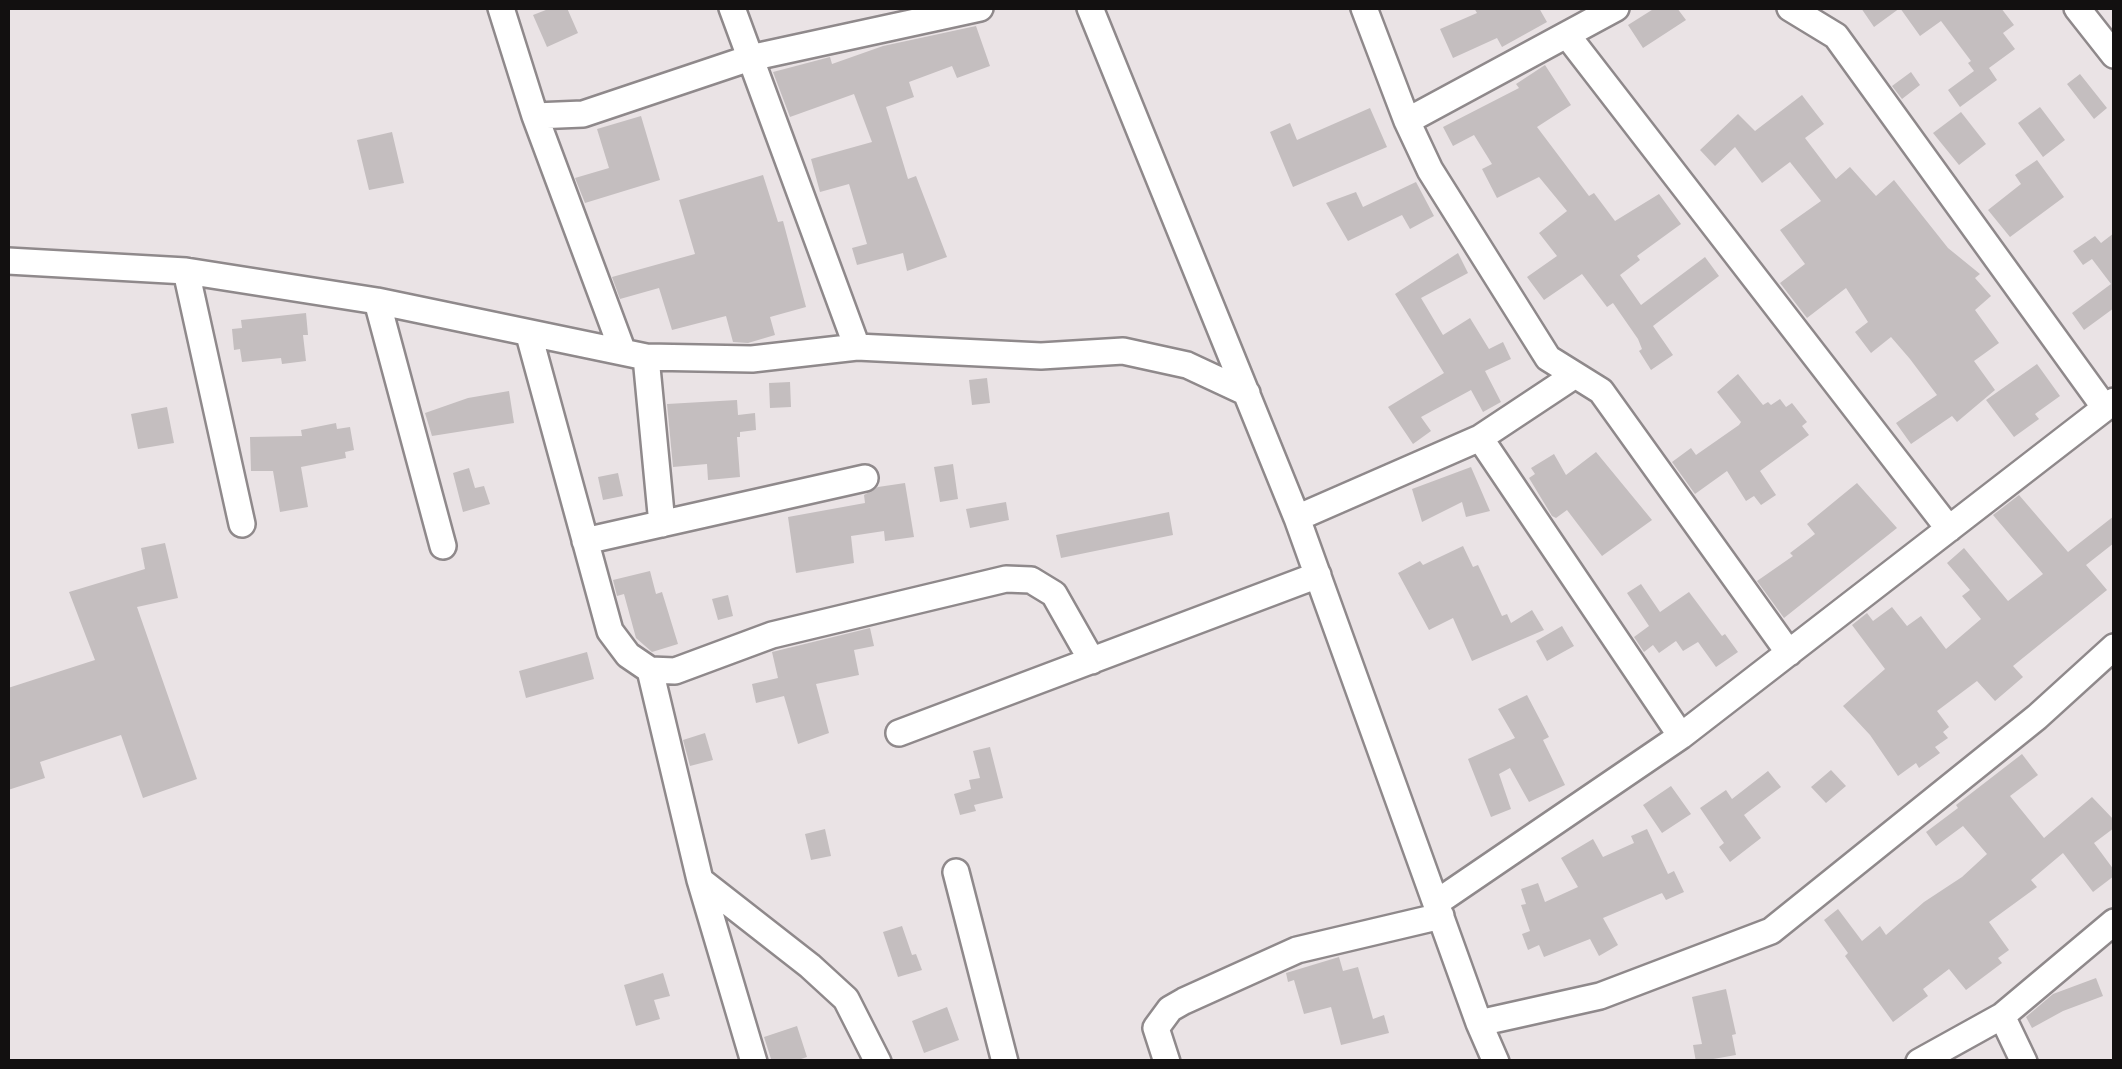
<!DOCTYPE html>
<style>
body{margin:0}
#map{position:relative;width:2122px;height:1069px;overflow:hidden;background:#eae3e5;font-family:Poppins,sans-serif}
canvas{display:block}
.frame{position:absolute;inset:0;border:10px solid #121010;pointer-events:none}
</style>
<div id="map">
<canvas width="2122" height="1069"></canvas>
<div class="frame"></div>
</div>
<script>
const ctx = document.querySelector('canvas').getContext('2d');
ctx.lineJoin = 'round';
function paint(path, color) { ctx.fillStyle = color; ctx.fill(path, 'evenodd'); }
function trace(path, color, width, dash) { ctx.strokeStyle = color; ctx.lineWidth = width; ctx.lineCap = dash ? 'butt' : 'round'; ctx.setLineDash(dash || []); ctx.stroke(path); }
paint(new Path2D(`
 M551,8h16l11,25 -31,14 -14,-32z
 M1474,8h65l8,14 -45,25 -5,-9 -44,20 -13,-29 37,-16z
 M1655,8h22l9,12 -43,28 -15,-23z
 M1861,8h140l13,17 -11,8 12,16 -26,19 8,12 -37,27 -12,-17 26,-19 -6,-8 3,-2 -30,-40 -21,15 -20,-28 -26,19z
 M976,26l14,40 -33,12 -5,-12 -43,16 5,15 -28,10 22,72 8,-3 31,81 -40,14 -4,-18 -46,12 -5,-17 15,-4 -18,-60 -29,8 -9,-33 61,-17 -18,-48 -64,23 -17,-45 57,-15 2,7 51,-18z
 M1545,65l26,40 -34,22 52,69 5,-3 21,28 44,-27 22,30 -44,32 3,4 -20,15 21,30 64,-48 14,19 -66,50 20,29 -22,15 -12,-19 3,-2 -4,-10 -25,-36 -6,4 -25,-33 -38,26 -17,-23 30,-21 -18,-23 28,-22 -28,-34 -42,21 -15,-29 10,-5 -18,-29 -21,11 -10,-19 76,-39 -3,-4z
 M1911,72l9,13 -18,14 -10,-13z
 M2080,74l27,34 -13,11 -27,-35z
 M1802,95l22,29 -19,14 31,41 14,-12 26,29 18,-16 54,68 32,26 -5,4 16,18 -16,14 24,33 -25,18 21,29 -38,32 -5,-6 -41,28 -15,-21 41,-28 -27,-36 -19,-22 -20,16 -16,-21 13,-10 -22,-34 -39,30 -27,-35 25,-19 -25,-34 41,-29 -31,-39 -28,21 -27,-36 -20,19 -15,-16 38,-36 17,17z
 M2040,107l25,33 -22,17 -25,-34z
 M1370,108l17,39 -94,40 -23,-55 20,-9 7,17z
 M1961,112l25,32 -27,21 -26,-32z
 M641,116l19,64 -75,23 -10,-25 34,-10 -12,-39z
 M392,132l12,51 -35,7 -12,-50z
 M2037,160l27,37 -54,40 -22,-27 33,-26 -6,-9z
 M763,175l15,47 5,-1 23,86 -36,10 5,18 -27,8 -15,-1 -7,-26 -54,14 -13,-42 -39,11 -8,-22 83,-23 -16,-54z
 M1416,182l18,34 -24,13 -8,-14 -54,26 -22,-38 30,-11 7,15z
 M2114,233v75l-30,22 -12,-17 39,-29 -19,-25 -9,6 -10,-14 22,-15 6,7z
 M1458,253l10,20 -47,25 22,37 27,-17 19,31 14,-7 8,17 -26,12 16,31 -18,10 -12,-22 -50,27 10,14 -18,13 -25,-37 56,-34 -49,-79z
 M306,313l2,22h-5l3,26 -24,3 -1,-6 -39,4 -2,-13 -6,1 -2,-21 10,-1 -1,-8z
 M2037,364l23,32 -25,18 4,5 -25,18 -28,-37z
 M1738,374l25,31 5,-3 3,3 9,-6 6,8 6,-4 15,19 -5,4 7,9 -49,36 16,24 -15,10 -7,-9 -8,5 -19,-30 -32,23 -23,-32 19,-14 5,7 43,-30 2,-3 -24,-30z
 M987,378l3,25 -18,2 -3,-25z
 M790,382l1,25 -21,1 -1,-25z
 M509,391l5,32 -82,13 -7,-23 43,-15z
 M737,400l1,15 17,-2 1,17 -16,2v5h-3l3,40 -32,3 -1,-16 -34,3 -6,-63z
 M167,407l7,36 -36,6 -7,-35z
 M336,423l1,6 13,-2 4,23 -9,2 1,6 -45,9 7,40 -28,5 -7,-41h-22l-1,-34 52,-1 -1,-6z
 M1596,452l56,68 -50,36 -35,-46 -11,8 -4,-2 -23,-38 6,-4 -4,-6 23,-14 12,21z
 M953,464l5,35 -18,3 -6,-35z
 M1471,467l19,44 -24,6 -4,-15 -40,20 -10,-33z
 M469,468l6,20 9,-2 6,18 -27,8 -10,-39z
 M618,473l5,23 -20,4 -5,-23z
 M905,483l9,54 -29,4 -1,-10 -33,5 3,27 -58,10 -8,-56 77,-14 -1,-8 14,-8z
 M1857,483l40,45 -113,90 -27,-37 36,-25 -3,-3 25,-19 -8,-10z
 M2019,495l49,57 46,-36v27l-28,22 21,25 -94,76 10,11 -28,24 -18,-20 -40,30 12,16 -6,5 5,6 -13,9 5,6 -21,15 -3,-5 -18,13 -28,-41 -27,-29 42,-37 -33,-44 15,-12 6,8 19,-14 15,19 14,-10 25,33 35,-30 -19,-23 8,-6 -23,-27 17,-15 44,53 35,-27 -50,-59z
 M1006,502l3,18 -39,8 -4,-19z
 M1169,512l4,23 -112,23 -5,-23z
 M165,543l13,55 -41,9 60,172 -54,19 -22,-63 -81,27 5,16 -37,12v-102l87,-28 -26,-68 76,-23 -4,-21z
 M1463,546l10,21 5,-2 24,51 5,-2 4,9 21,-13 12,20 -72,31 -19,-43 -24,12 -31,-57 22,-12 3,4z
 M650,571l6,23 6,-2 16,52 -26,8 -16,-14 -12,-44 -7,2 -4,-16z
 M1641,584l19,28 29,-20 33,44 3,-2 13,18 -22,15 -18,-25 -15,9 -7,-10 -17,12 -6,-8 -9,7 -10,-15 15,-11 -22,-33z
 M728,595l5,21 -15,4 -6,-21z
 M1562,626l12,20 -27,15 -11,-20z
 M870,628l4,18 -20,4 5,25 -43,9 13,49 -31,11 -14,-48 -28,7 -4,-19 26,-6 -6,-26z
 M587,652l7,27 -68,19 -7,-27z
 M1527,695l22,42 -6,3 22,45 -36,17 -19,-34 -11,6 12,35 -20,8 -23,-58 47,-21 -17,-29z
 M705,733l8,27 -23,6 -7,-26z
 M990,747l13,51 -29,7 2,6 -16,4 -6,-21 17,-5 -2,-9 11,-2 -7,-27z
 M2022,754l16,21 -28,21 34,42 48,-41 22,23v8l-20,15 20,27v6l-21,16 -30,-39 -32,27 6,7 -48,35 20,28 -11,8 4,5 -36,27 -17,-21 -26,20 5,7 -35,26 -48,-66 3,-3 -24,-33 14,-11 24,32 18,-15 6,9 38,-33 38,-25 25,-23 -24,-28 -27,20 -10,-14 32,-24 -2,-3z
 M1831,770l15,16 -20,17 -15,-16z
 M1768,771l13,16 -37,28 17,23 -31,24 -11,-15 5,-4 -24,-35 26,-18 6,9z
 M1671,786l20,28 -29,19 -19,-28z
 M825,829l6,27 -20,4 -6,-26z
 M1647,829l21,45 6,-3 10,21 -18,8 -4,-7 -59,25 15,27 -19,11 -9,-17 -46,18 -5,-12 -11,5 -6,-16 8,-3 -9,-26 5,-1 -5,-15 17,-6 7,19 33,-15 -17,-29 32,-19 10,18 31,-14 -3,-7z
 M902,926l10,29 4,-1 6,16 -24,7 -15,-45z
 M1339,957l4,14 15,-4 15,52 11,-4 5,18 -48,12 -10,-38 -27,7 -10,-34 -6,2 -2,-9z
 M663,973l7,23 -16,4 6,19 -24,7 -12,-41z
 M2096,978l7,18 -40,15 -31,17 -6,-11 27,-23z
 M1726,989l10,45 -4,1 4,20 -40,7 -3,-17 9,-1 -10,-47z
 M947,1007l12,33 -35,13 -12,-32z
 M797,1026l10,31 -15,5h-20l-8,-25z`), '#c4bebf');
const minor = new Path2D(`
 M501,8l34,108 88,236
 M732,8l125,339 184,9 82,-5 64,14 60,28
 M1090,8l207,510 182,505 17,39
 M1364,8l43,113 23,49 118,188 53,33 188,262
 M1790,8l46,28 269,372
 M2077,8l37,47
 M1567,35l382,494
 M535,116l48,-2 167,-56 230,-50
 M1407,121l209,-113
 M8,261l178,10 191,30 269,56 106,2 105,-12
 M186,271l56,253
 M377,301l66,245
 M529,335l81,296 18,24 22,15 25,1 97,-36 234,-56 25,1 23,14 38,67
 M646,357l16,167
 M1480,438l201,298 433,-335
 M1297,518l183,-80 95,-63
 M585,541l280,-63
 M650,670l50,210 54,182
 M899,733l419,-158
 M956,872l49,190
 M700,880l110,86 36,33 32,63
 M1436,903l245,-167
 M2002,1016l22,46
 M1479,1023l121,-27 171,-65 266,-214 77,-70
 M1167,1062l-11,-34 14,-19 14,-8 113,-51 144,-34
 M1919,1062l83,-46 112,-94`);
trace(minor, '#8f898b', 30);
trace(minor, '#fff', 25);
</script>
